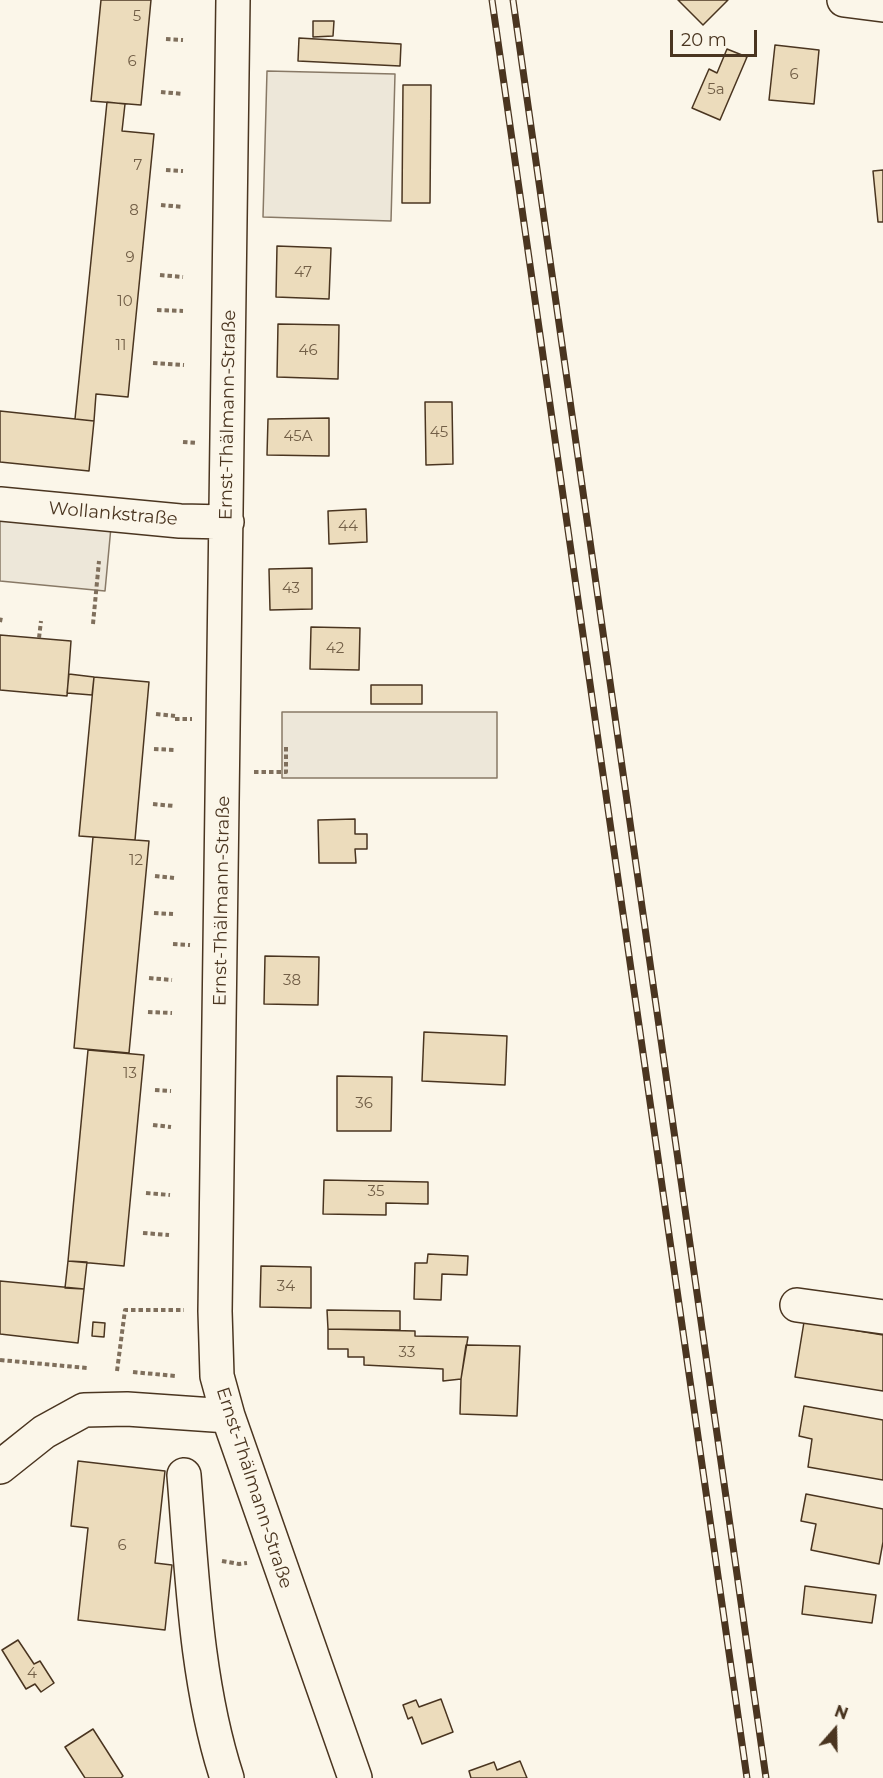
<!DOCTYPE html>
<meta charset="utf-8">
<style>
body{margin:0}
#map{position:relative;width:883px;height:1778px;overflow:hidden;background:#fbf6e9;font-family:Montserrat,sans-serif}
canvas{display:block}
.north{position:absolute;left:805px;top:1700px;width:60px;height:60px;-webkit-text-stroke:4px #fbf6e9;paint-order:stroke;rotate:20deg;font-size:16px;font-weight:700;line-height:24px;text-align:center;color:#4a3520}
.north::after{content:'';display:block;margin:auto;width:21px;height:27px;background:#4a3520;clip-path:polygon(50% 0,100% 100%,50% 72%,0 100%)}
.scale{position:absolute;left:670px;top:30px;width:87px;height:27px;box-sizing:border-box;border:3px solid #4a3520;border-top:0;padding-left:8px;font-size:18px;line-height:21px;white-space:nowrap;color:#4a3520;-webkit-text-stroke:4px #fbf6e9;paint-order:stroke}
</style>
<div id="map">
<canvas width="883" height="1778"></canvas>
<div class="north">N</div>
<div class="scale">20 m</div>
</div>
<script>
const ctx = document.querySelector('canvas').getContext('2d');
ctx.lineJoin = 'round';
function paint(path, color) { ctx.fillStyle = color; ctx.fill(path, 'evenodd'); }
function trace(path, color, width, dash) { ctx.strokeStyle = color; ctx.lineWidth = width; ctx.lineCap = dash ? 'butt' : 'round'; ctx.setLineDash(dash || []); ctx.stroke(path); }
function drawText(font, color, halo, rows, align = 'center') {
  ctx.font = font + ' Montserrat,sans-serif'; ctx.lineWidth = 4.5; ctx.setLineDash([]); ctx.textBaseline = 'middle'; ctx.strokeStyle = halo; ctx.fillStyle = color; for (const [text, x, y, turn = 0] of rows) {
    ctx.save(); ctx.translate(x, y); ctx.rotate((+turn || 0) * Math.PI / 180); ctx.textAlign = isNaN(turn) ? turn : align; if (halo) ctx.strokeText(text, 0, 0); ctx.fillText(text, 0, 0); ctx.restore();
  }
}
const parking = new Path2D(`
 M267,71l128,3 -4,147 -128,-4z
 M0,517l111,10 -6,64 -105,-10z
 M282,712h215v66h-215z`);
paint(parking, '#ede7d9');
trace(parking, '#887966', 1.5);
const building = new Path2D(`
 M101,0h50l-10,105 -50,-4z
 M678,0h50l-25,25z
 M313,21h21l-1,15 -20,1z
 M299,38l102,6 -1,22 -102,-5z
 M775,45l44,5 -5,54 -45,-4z
 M727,49l20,8 -27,63 -28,-12 17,-39 8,4z
 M403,85h28l-1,118h-28z
 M107,102l18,2 -3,27 32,3 -26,263 -32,-3 -2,27 -19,-2z
 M883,170v52h-5l-5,-51z
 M277,246l54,2 -2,51 -53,-2z
 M278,324l61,1 -1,54 -61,-2z
 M425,402h27l1,62 -27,1z
 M0,411l94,10 -5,50 -89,-9z
 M329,418v38l-62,-1 1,-36z
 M366,509l1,33 -38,2 -1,-33z
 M312,568v41l-42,1 -1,-41z
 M311,627l49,1 -1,42 -49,-1z
 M0,635l71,6 -4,55 -67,-6z
 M69,674l25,3 -2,18 -25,-2z
 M94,677l55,5 -14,158 -56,-4z
 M371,685h51v19h-51z
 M355,819v15h12v15h-12l1,14h-37l-1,-43z
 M93,837l56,4 -20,212 -55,-5z
 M265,956l54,1 -1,48 -54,-1z
 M424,1032l83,4 -2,49 -83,-4z
 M88,1050l56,5 -20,211 -56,-5z
 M337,1076l55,1 -1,54h-54z
 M324,1180l104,2v22l-42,-1v12l-63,-1z
 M428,1254l40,2 -1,19 -25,-1 -1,26 -27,-1 1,-36h12z
 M68,1261l19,1 -3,27 -19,-1z
 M261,1266l50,1v41l-51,-1z
 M0,1281l84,8 -6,54 -78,-9z
 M327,1310l73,1v19l-72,-1z
 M93,1322l12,1 -1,14 -12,-1z
 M804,1322l79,13v56l-88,-14z
 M328,1329l87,2v5l53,1 -7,42 -18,2v-12l-79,-4v-8h-16v-8h-20z
 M466,1345l54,1 -3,70 -57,-2 1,-35z
 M804,1406l79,14v60l-75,-13 4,-28 -13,-3z
 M78,1461l87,10 -10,92 17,2 -7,65 -87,-10 10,-92 -17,-2z
 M806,1494l77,15v33l-4,22 -68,-14 5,-26 -15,-3z
 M805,1586l71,9 -4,28 -70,-9z
 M18,1640l16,24 6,-3 14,22 -13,9 -6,-8 -9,5 -24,-39z
 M441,1699l12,33 -31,12 -10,-27 -4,2 -5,-14 13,-5 3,7z
 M93,1729l30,47 -2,2h-36l-20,-31z
 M520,1761l7,17h-56l-2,-7 25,-9 3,8z`);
paint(building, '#ecdcbc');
trace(building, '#4a3520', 1.5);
const minor = new Path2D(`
 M233,0l-18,1311 2,65 11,40 127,362
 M844,0l39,5
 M0,504l180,17 47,1
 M797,1305l86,12
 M0,1467l44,-35 40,-22 43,-1 101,7
 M184,1475c8,99 12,208 43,303`);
trace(minor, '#4a3520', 36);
trace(new Path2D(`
 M166,39l17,1
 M161,92l22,2
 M166,170l17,1
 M161,205l22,2
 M160,275l23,2
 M157,310l26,1
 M153,363l31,2
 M183,442l14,1
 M0,622l1,-5
 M93,624l6,-63
 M39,638l2,-17
 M156,714l19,2
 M175,719h17
 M154,749l21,1
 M254,772h32v-26
 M153,804l21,2
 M155,876l19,2
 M154,913l19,1
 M173,944l17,1
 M149,978l23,2
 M148,1012l24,1
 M155,1090l16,1
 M153,1125l18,2
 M146,1193l24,2
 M143,1233l26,2
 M0,1360l87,8
 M117,1371l8,-61h59
 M133,1372l42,4
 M222,1561l17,3 8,-1`), '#7f6f5c', 4, [4.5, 3]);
trace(minor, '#fbf6e9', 33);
const rail = new Path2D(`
 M492,0l255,1778
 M513,0l253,1778`);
trace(rail, '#4a3520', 7);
trace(rail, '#fbf6e9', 4.5, [14]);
drawText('15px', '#725f47', null, [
 ["5",137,17],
 ["6",132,62],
 ["6",794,75],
 ["5a",716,90],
 ["7",138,166],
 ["8",134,211],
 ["9",130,258],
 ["47",303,273],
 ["10",125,302],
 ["11",121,346],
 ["46",308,351],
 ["45",439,433],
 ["45A",298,437],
 ["44",348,527],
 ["43",291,589],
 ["42",335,649],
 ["12",136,861],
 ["38",292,981],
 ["13",130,1074],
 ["36",364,1104],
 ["35",376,1192],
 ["34",286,1287],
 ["33",407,1353],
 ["6",122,1546],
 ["4",32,1674]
]);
drawText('18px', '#4a3520', '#fbf6e9', [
 ["Ernst-Thälmann-Straße",228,415,-89],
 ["Wollankstraße",113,514,5],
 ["Ernst-Thälmann-Straße",222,901,-89],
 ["Ernst-Thälmann-Straße",254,1488,72]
]);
</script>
